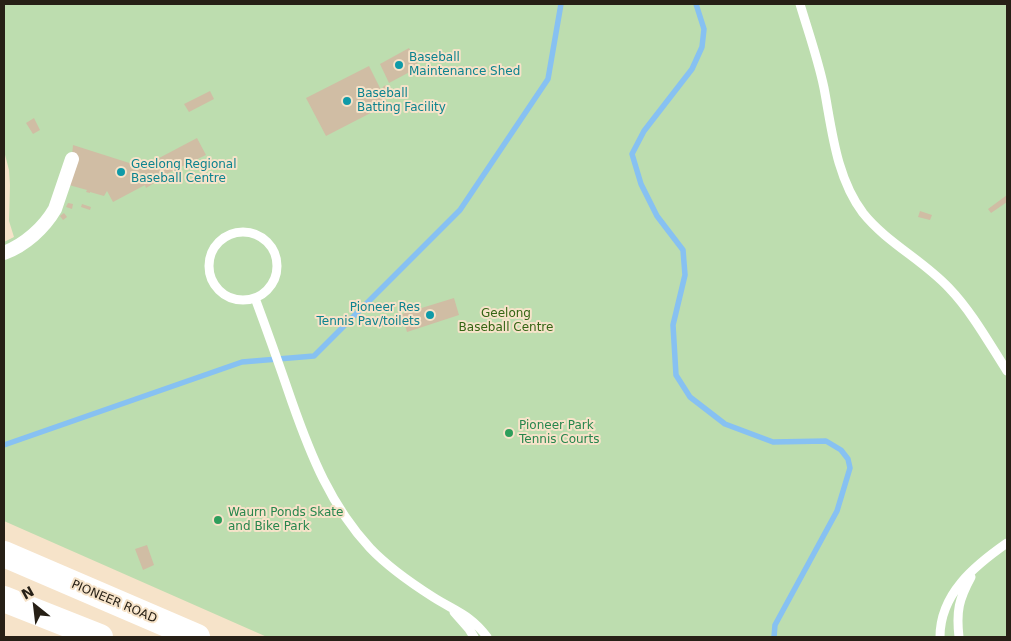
<!DOCTYPE html>
<style>
body{margin:0}
#map{position:relative;width:1011px;height:641px;overflow:hidden;background:#f6e3c9;font-family:"DejaVu Sans",sans-serif}
canvas{display:block}
.frame{position:absolute;inset:0;border:5px solid #272016;pointer-events:none}
.north{position:absolute;left:10px;top:581px;width:50px;height:50px;-webkit-text-stroke:4px #f6e3c9;paint-order:stroke;rotate:331deg;font-size:14px;font-weight:700;line-height:20px;text-align:center;color:#272016}
.north::after{content:'';display:block;margin:auto;width:18px;height:22px;background:#272016;clip-path:polygon(50% 0,100% 100%,50% 72%,0 100%)}
</style>
<div id="map">
<canvas width="1011" height="641"></canvas>
<div class="frame"></div>
<div class="north">N</div>
</div>
<script>
const ctx = document.querySelector('canvas').getContext('2d');
ctx.lineJoin = 'round';
function paint(path, color) { ctx.fillStyle = color; ctx.fill(path, 'evenodd'); }
function trace(path, color, width, dash) { ctx.strokeStyle = color; ctx.lineWidth = width; ctx.lineCap = dash ? 'butt' : 'round'; ctx.setLineDash(dash || []); ctx.stroke(path); }
function drawText(font, color, halo, rows, align = 'center') {
  ctx.font = font + ' "DejaVu Sans",sans-serif'; ctx.lineWidth = 4; ctx.setLineDash([]); ctx.textBaseline = 'middle'; ctx.strokeStyle = halo; ctx.fillStyle = color; for (const [text, x, y, turn = 0] of rows) {
    ctx.save(); ctx.translate(x, y); ctx.rotate((+turn || 0) * Math.PI / 180); ctx.textAlign = isNaN(turn) ? turn : align; if (halo) ctx.strokeText(text, 0, 0); ctx.fillText(text, 0, 0); ctx.restore();
  }
}
paint(new Path2D(`
 M4,4h1003v633h-740l-263,-116v-261l2,-1 -2,-7v-10l10,-5 -5,-16 1,-36 -1,-15 -5,-19z`), '#bdddaf');
trace(new Path2D(`
 M696,4l8,25 -2,18 -10,22 -48,62 -12,23 9,30 16,32 26,34 2,25 -12,50 3,50 14,22 35,27 48,18 53,-1 15,9 7,9 2,9 -13,43 -62,114 -1,12
 M4,445l238,-83 72,-6 146,-146 88,-131 13,-75`), '#87c1f2', 5.5);
paint(new Path2D(`
 M409,48l10,19 -30,16 -9,-19z
 M369,66l19,38 -62,32 -20,-38z
 M382.5 89a3.5 3.5 0 1 1 7 0a3.5 3.5 0 1 1-7 0Z
 M210,91l4,8 -25,13 -5,-8z
 M34,118l6,12 -7,4 -7,-11z
 M197,138l9,17 -48,23 1,2 -13,8 -1,-3 -32,17 -6,-11 -3,5 -14,-4v1l-4,-1 1,-2 -18,-5 4,-40 72,23 -1,-2z
 M1007,195v7l-16,11 -3,-4z
 M68,203l5,1 -1,5 -6,-2z
 M82,204l9,3 -1,3 -9,-3z
 M920,211l12,4 -2,5 -12,-3z
 M64,213l3,4 -4,3 -3,-4z
 M454,298l5,17 -52,17 -5,-18z
 M147,545l7,20 -11,5 -8,-21z`), '#d0bda4');
trace(new Path2D(`
 M800,4c8,27 18,55 24,84 8,42 12,89 39,125 24,30 60,47 86,75 23,24 40,55 58,83
 M209 266a34 34 0 1 1 68 0a34 34 0 1 1-68 0Z
 M255,298c13,35 25,69 37,104 19,54 39,104 78,146 19,20 41,35 63,49 22,14 38,18 54,40
 M454,612l15,17 5,8
 M940,637c0,-43 34,-71 67,-94
 M959,637c-3,-26 0,-38 12,-60`), '#fff', 9);
trace(new Path2D(`
 M4,253c21,-8 40,-25 51,-44l17,-50`), '#fff', 14);
trace(new Path2D(`
 M4,554l193,83
 M4,599l96,38`), '#fff', 26);
for (const [x, y, r, color] of [
 [399,65,5,"#0f9aa8"],
 [347,101,5,"#0f9aa8"],
 [121,172,5,"#0f9aa8"],
 [430,315,5,"#0f9aa8"],
 [509,433,5,"#2e9e5b"],
 [218,520,5,"#2e9e5b"]
]) { const dot = new Path2D(); dot.arc(x, y, r, 0, 2 * Math.PI); ctx.fillStyle = color; ctx.fill(dot); trace(dot, '#f6e3c9', 2); }
drawText('12px', '#0d838f', '#f6e3c9', [
 ["Baseball",409,58],
 ["Maintenance Shed",409,72],
 ["Baseball",357,94],
 ["Batting Facility",357,108],
 ["Geelong Regional",131,165],
 ["Baseball Centre",131,179],
 ["Pioneer Res",420,308,"right"],
 ["Tennis Pav/toilets",420,322,"right"]
], 'left');
drawText('12px', '#346514', '#f6e3c9', [
 ["Geelong",506,314],
 ["Baseball Centre",506,328]
]);
drawText('12px', '#27864d', '#f6e3c9', [
 ["Pioneer Park",519,426],
 ["Tennis Courts",519,440],
 ["Waurn Ponds Skate",228,513],
 ["and Bike Park",228,527]
], 'left');
drawText('12px', '#272016', '#f6e3c9', [
 ["PIONEER ROAD",114,602,23]
]);
</script>
